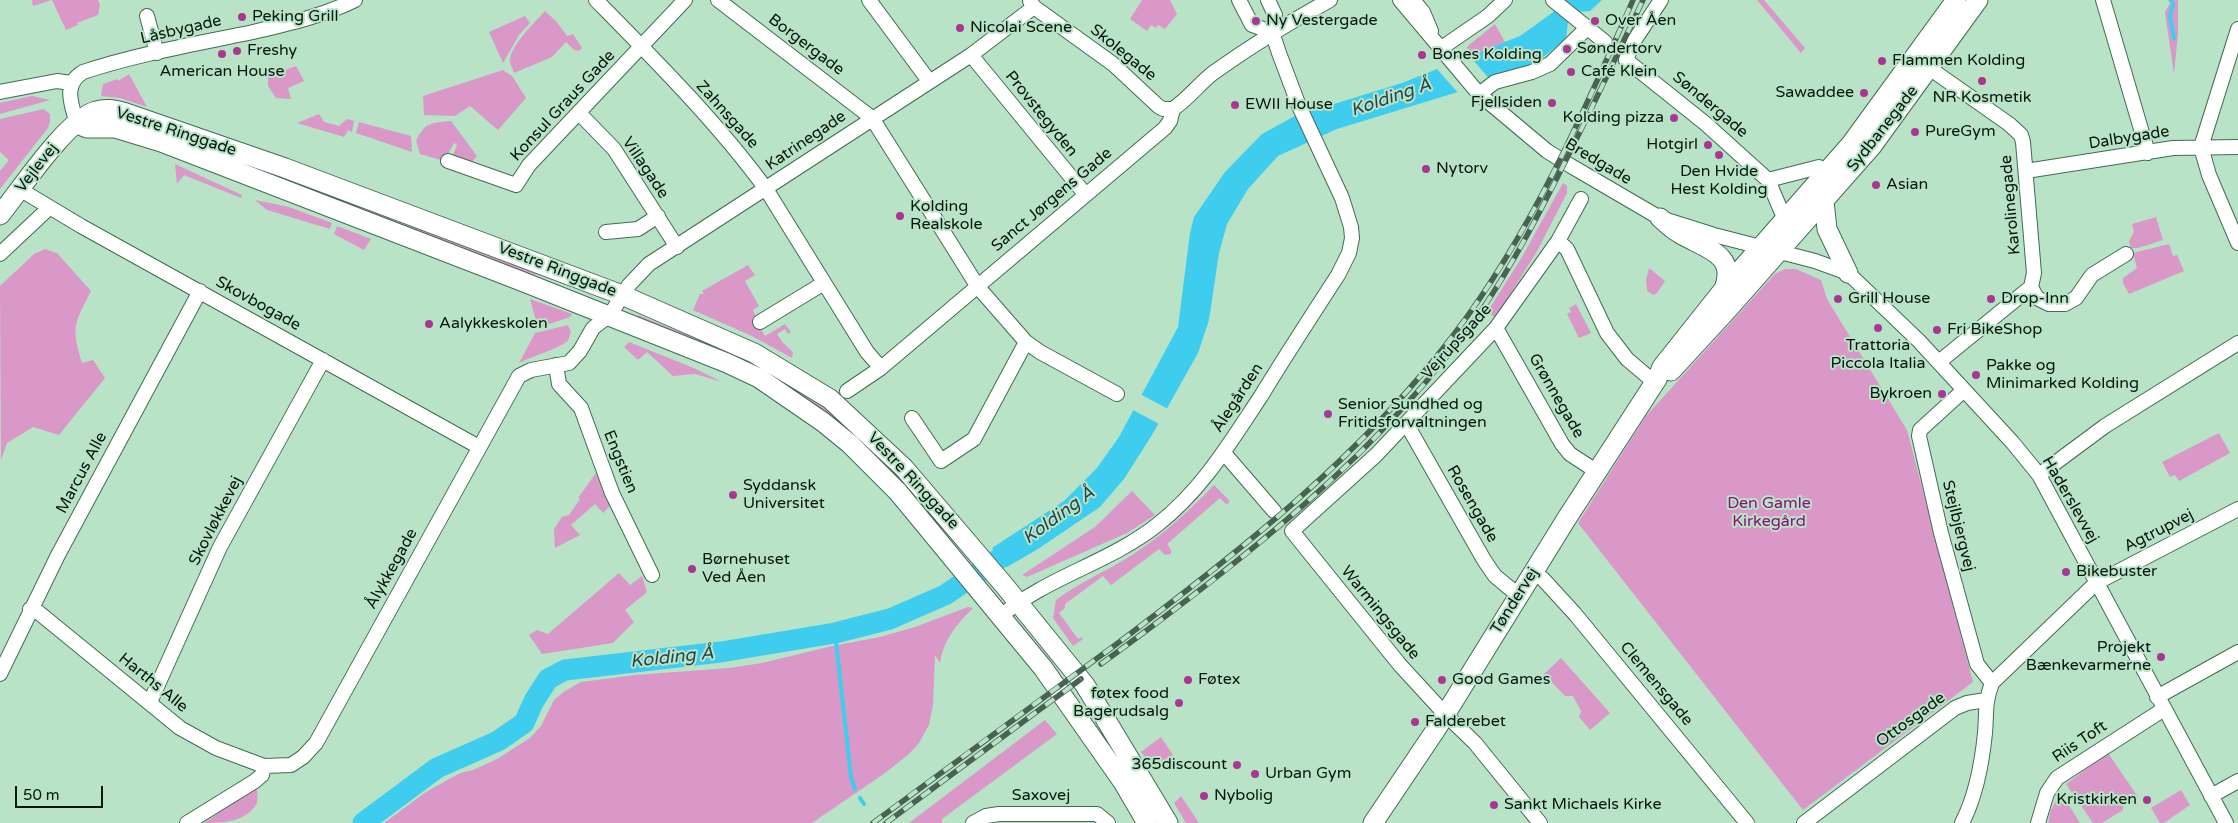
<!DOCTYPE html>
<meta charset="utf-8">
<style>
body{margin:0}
#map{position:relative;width:2238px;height:823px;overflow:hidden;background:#b8e3c7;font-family:"Varela Round",sans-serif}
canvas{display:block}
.scale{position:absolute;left:15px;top:786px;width:88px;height:22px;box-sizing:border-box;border:2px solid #07170d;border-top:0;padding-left:6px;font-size:15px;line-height:18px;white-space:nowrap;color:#07170d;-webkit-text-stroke:4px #b8e3c7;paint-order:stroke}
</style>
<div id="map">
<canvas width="2238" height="823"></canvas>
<div class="scale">50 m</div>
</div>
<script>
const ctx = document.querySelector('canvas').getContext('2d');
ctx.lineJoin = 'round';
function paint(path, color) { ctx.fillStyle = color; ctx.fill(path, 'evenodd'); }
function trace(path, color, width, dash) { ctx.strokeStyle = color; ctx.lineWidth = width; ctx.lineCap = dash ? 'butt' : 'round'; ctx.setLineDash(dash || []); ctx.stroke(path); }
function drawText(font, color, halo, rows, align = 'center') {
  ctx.font = font + ' "Varela Round",sans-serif'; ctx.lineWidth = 4; ctx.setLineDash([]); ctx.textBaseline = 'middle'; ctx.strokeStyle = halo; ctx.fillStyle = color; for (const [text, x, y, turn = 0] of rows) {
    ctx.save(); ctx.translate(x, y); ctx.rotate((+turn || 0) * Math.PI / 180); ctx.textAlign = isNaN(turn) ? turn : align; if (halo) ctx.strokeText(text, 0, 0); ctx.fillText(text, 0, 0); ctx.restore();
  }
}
paint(new Path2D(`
 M32,0h66l2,5 -2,10 -21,8 1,2 -12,5 -14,-30 -19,6z
 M1142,0h28l7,14 -12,15 -7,-4 -2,3 -5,-3 -4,6 -17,-12z
 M1757,0h7l41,48 -4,5z
 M2168,0h10v34l-4,40 -9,-62 5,-9z
 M545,11l11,10 11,15 6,-2 9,14 -3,3 -5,-1 -8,-8 -14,15 -38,16c-1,-4 -4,-8 -4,-12 -1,-14 26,-40 35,-50z
 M525,16l5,7 -11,12 -16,28 -14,-31z
 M1495,24l10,18 -33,13 -5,-7 2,-3z
 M296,66l8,15 -16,7 3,11 -15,-1 -8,-12v-10z
 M503,70l9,6 14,22 -28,32 -28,-24 -15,10 -31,-1 -1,-19z
 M129,74l18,33 -27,-9 -19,-2 2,-12 15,-5v2z
 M32,96l18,4 -50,14v-11z
 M44,109l6,5v8l-2,6 -48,61v-18l9,-11 -9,-8v-33z
 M319,114l5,8 15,4 8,-7 7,2 -2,11 -4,-2 -4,7 -47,-14z
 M451,121l26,35 -6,7 -18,-8 4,-10 -3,-2 -10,18 -24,-7 -4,-13c9,-19 15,-18 35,-20z
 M359,122l52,14 1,16 -56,-19z
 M214,153l148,53 228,87 -52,-18 -11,-2z
 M175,164l67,31 -1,3 -57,-23 -7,9z
 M1563,183l4,3v7l-31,60 -41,65 -7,-7 34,-54z
 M255,200l34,7 43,16 -2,6 -63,-19z
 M2156,217l7,23 -25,8h-7l-2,-7 5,-9 -2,-8z
 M337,226l34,13 -7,11 -30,-16z
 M2169,244l4,12 4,-1 7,16 -55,23 -6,-11v-5l14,-10 -4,-15z
 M45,249l12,4 34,38c-17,34 -20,34 -9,72l11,-3 12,18 -46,57 -26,-8 -26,16 -6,17 -1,-174 34,-32z
 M748,265l7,10 -10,6 14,25 -6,4 4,9 -1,2 9,15 20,-12 6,8 -3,2 -3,-5 -8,5 6,9 10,9 -1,6 -40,-22 -59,-26 7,-16h4l-2,-3z
 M1649,268l16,13 -8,12 -4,2 -6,-4 -1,-11z
 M1785,269h11l25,11 6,19 80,131 66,252 -170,128 -225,-287 68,-107 129,-142z
 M530,299l42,15 -2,3 -32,11z
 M1576,304l15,29 -12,5 -12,-24 4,-2 -2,-4z
 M638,315l44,18 19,3 74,35 75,54 35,33 71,84 -111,-111 -209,-114z
 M568,325l3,7 -3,9c-15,10 -33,14 -49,22l16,-30z
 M629,342l67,27 26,13 -27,-8 -22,2 -26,-24 -9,8 -14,-13z
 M2219,433l11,20 -51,28 -4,-6 -5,2 -8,-15z
 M596,473l14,33 -7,7 -8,-9 -24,21 9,10 -25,13 -1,-19 8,-12 7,-2 11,-16 -2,-1z
 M1214,485l15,15v3l-3,1 -6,-6 -53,46 4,6v4l-6,1 -6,-6 -48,36 -8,-9 -38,28v4l-6,5 19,26 3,-2 2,2 -10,7 -20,-28 3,-18c24,-18 51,-29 76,-45 31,-20 57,-44 82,-70z
 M1132,491l23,24 -28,18 -100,44 -5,-2 73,-48z
 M619,573l11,12 12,-9 5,16 -22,18 9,12 -21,21 -71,11 -13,-19 8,-5 11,4z
 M968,607l5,1c-17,17 -29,31 -33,55l-5,-8 -2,50 -4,20 -10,18 -10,11 -24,19 -73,50h-428l42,-31 34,-19 13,-3 24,-11 33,-21 11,-12 13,-26 11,-9 16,-9 54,-7 94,-7 33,-5 70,-17 48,-9 35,-10z
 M1561,658l49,55 -20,17 -11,-13 2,-6 -8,-15h-8l-21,-22z
 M1045,720l12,14 -115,85v4h-33z
 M1161,737l12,18c-12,8 -23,10 -32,-3z
 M2108,753l30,44 -15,10v3l-21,13h-9l-27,-39z
 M257,787c0,5 1,12 0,16 -10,19 -35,20 -53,20z
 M2181,790l9,15 -26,18h-4l-9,-15z
 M2061,792l19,31h-32l3,-13z
 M1181,796l18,27h-13l-12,-20z`), '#d998c8');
paint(new Path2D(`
 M1564,0h38l-12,11 -12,1 -10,10 -2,17 -29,23 -79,30 -121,37 -59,27 -30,33 -21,35 -8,29 -10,67 -11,33 -46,82 -28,44 -24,28 -62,42 -31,18 -15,-19 72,-47 33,-33 22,-31 59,-110 12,-94 4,-16 31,-45 37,-38 33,-18 107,-33 118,-47 32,-23z`), '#3ecdee');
paint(new Path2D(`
 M1468,54l24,28 -33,12 -22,-25z
 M1140,394l30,16 -9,15 -30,-16z`), '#b8e3c7');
trace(new Path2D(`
 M2171,0l2,5 -3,11 4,22
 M835,633l16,144 4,12
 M860,798l4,6`), '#3ecdee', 4);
trace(new Path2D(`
 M363,823l74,-55 61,-27 26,-18 10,-22 14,-22 17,-9 156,-18 114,-19 55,-14 55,-24 79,-53`), '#3ecdee', 21);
trace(new Path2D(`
 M1605,42l21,18`), '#9dc4ab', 14, [14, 7]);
const minor = new Path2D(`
 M596,0c58,59 122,123 170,189l101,163 14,16
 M718,0l154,118 106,169 48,55 14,10 77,42
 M869,0l60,81
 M1239,0l13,25 20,7
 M1400,0l79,94 68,57 24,15 89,52 54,17 101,26 33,12 71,68 94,102 26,32 187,348
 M1413,0l10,12 8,19
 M1553,0l52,42
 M1661,0l-27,41 -8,19 80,64 62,56 17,40
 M2103,0l45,153
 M1030,1l4,6 79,57 45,42 5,3h10
 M147,16l10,37
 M2238,29l-37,118 8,28 29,68
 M1440,49l48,-33 17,-16
 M971,55l114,139
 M1922,63l87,61 12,11 2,7 11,131 -3,14 -92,75
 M0,92l57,-11 14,2
 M1479,94l16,-12 37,-10 18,-8 37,-36
 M579,113l35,36 63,98
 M77,124c-5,-19 -15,-39 6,-52 54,-18 113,-28 170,-40 34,-8 70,-16 102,-32
 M448,161l68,24 13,-20 156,-165
 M2026,171l147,-23 65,-1
 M1768,180l51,-13 7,6
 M21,190l60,36 398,221
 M606,232l32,-3 20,-13
 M1558,241l9,8 40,84 20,26 27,23
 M0,254l49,-46
 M2031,287l6,11 12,6h16l11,-6 16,-23 34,-21
 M760,322l64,-39
 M1496,328l66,116 8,10 26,17
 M556,365l3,19 22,24 31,85 40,82
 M1964,390l-44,40 -1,6 22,97 36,131 15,19
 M847,391l34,-23 284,-240 5,-7 3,-12c15,-10 26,-25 40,-36 38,-27 76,-51 117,-73
 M912,418l29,43 33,-22 52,-97
 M1406,423l78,137 11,16 23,19
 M1224,453l50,58
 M2039,475l66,-49 133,-83
 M1533,572l10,7 32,35 172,209
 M30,609l8,3 142,116 36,20 48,18 27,-1 12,-8 13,-14 203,-367 12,-6 38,-7 11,-12 13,-23 17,-13 19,-30 20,-21 322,-209 63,-48
 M1001,616c46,-39 108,-53 156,-91 45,-35 73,-82 104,-129 25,-41 51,-81 77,-121l11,-22 3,-15 -1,-11 -9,-29 -43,-92 -20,-53 -7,-21 3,-17 -7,-15
 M0,674l58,-119 142,-264
 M2157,697l81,-45
 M150,702l70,-155 103,-187
 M2211,796l27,-15
 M187,823l68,-42 7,-6 2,-9
 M973,823l13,-7 13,-2h98l11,9
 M1540,823l-65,-80 -30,-29 -45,-49 -108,-134 84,-76 120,-127 62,-87 23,-42
 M1804,823l151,-115 12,-5 19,-3
 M1962,823c14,-27 20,-60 23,-90 2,-22 -1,-28 7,-50l104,-100 142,-74
 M2038,823l9,-30 10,-15 107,-69`);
const major = new Path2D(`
 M77,124l10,4h28l46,14 360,139 206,82 32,15 64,44 27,22 48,48 145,176 80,114 24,41
 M1824,201l3,28 21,44
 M0,215c21,-26 67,-96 96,-104 10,-3 18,-1 27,1l162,56 337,127 132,58 76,46 74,69 100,117 81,100 83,138
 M1660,218c6,5 12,11 19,15 24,15 59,20 45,56
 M1671,371l58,-63 143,-162 106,-146
 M1373,823l62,-92 132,-213 90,-139 5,-12 62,-78 127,-145 105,-144`);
trace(minor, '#436b53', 16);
trace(major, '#436b53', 21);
trace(minor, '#fff', 14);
trace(major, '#fff', 19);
const rail = new Path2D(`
 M1101,664c140,-102 280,-210 380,-353 33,-48 60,-101 86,-153 26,-52 51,-105 76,-158
 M873,823c81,-60 163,-120 245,-180 122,-92 244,-187 337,-310 76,-100 128,-219 178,-333
 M886,823l195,-144`);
trace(rail, '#496352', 5.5);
trace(rail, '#b8e3c7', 4, [11]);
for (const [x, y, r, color] of [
 [242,17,5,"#a93792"],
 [1256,21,5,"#a93792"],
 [1595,21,5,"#a93792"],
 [960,28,5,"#a93792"],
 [1567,49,5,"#a93792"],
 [237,51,5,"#a93792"],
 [222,54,5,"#a93792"],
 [1422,55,5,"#a93792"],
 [1882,61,5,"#a93792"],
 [1571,72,5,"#a93792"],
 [1982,81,5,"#a93792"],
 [1864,93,5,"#a93792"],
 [1552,103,5,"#a93792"],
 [1235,105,5,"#a93792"],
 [1674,118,5,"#a93792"],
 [1915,132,5,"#a93792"],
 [1708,145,5,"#a93792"],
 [1719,155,5,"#a93792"],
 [1426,169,5,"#a93792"],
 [1876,185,5,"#a93792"],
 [900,216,5,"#a93792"],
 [1838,299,5,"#a93792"],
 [1991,299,5,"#a93792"],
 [429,324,5,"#a93792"],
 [1878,328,5,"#a93792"],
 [1937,330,5,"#a93792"],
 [1976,375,5,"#a93792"],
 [1942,394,5,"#a93792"],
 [1328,414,5,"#a93792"],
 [733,495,5,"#a93792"],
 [692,569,5,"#a93792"],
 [2066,572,5,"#a93792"],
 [2161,657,5,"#a93792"],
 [1188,680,5,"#a93792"],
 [1442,680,5,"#a93792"],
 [1179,703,5,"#a93792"],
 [1415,722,5,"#a93792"],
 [1237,765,5,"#a93792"],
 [1255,774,5,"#a93792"],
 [1204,796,5,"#a93792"],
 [2147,800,5,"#a93792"],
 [1494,805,5,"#a93792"]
]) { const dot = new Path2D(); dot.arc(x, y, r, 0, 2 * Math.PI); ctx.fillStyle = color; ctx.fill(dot); trace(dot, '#b8e3c7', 2); }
drawText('16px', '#07170d', '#b8e3c7', [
 ["Peking Grill",252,17],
 ["Ny Vestergade",1266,21],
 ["Over Åen",1605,21],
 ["Nicolai Scene",970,28],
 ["Søndertorv",1577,49],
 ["Freshy",247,51],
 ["Bones Kolding",1432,55],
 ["Flammen Kolding",1892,61],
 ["American House",222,72,"center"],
 ["Café Klein",1581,72],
 ["Sawaddee",1854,93,"right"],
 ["NR Kosmetik",1982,98,"center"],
 ["Fjellsiden",1542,103,"right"],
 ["EWII House",1245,105],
 ["Kolding pizza",1664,118,"right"],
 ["PureGym",1925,132],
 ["Hotgirl",1698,145,"right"],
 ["Nytorv",1436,169],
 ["Den Hvide",1719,172,"center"],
 ["Hest Kolding",1719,190,"center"],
 ["Asian",1886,185],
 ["Kolding",910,207],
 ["Realskole",910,225],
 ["Grill House",1848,299],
 ["Drop-Inn",2001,299],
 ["Aalykkeskolen",439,324],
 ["Fri BikeShop",1947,330],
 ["Trattoria",1878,346,"center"],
 ["Piccola Italia",1878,364,"center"],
 ["Pakke og",1986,366],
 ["Minimarked Kolding",1986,384],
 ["Bykroen",1932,394,"right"],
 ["Senior Sundhed og",1338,405],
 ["Fritidsforvaltningen",1338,423],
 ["Syddansk",743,486],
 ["Universitet",743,504],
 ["Børnehuset",702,560],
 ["Ved Åen",702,578],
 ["Bikebuster",2076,572],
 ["Projekt",2151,648,"right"],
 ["Bænkevarmerne",2151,666,"right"],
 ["Føtex",1198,680],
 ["Good Games",1452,680],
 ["føtex food",1169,694,"right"],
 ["Bagerudsalg",1169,712,"right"],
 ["Falderebet",1425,722],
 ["365discount",1227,765,"right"],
 ["Urban Gym",1265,774],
 ["Nybolig",1214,796],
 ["Kristkirken",2137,800,"right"],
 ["Sankt Michaels Kirke",1504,805]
], 'left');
drawText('16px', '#07170d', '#b8e3c7', [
 ["Låsbygade",181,30,-13],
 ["Borgergade",806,45,37],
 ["Skolegade",1123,53,39],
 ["Søndergade",1710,105,40],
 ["Konsul Graus Gade",563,106,-47],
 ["Provstegyden",1041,114,51],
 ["Zahnsgade",727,115,48],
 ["Sydbanegade",1883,129,-52],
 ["Vestre Ringgade",176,132,18],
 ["Dalbygade",2129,138,-9],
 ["Katrinegade",806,141,-34],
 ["Bredgade",1598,162,31],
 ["Vejlevej",37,168,-52],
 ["Villagade",645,168,56],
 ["Sanct Jørgens Gade",1052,200,-40],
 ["Karolinegade",2011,205,-95],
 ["Vestre Ringgade",557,270,21],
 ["Skovbogade",258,304,29],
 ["Vejrupsgade",1457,342,-48],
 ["Grønnegade",1556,396,60],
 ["Ålegården",1238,398,-57],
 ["Engstien",620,462,68],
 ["Marcus Alle",82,473,-62],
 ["Vestre Ringgade",913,481,47],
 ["Haderslevvej",2070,500,60],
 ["Rosengade",1472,504,60],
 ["Skovløkkevej",216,521,-63],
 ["Stejlbjergvej",1958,526,76],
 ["Agtrupvej",2159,531,-27],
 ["Ålykkegade",392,569,-61],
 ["Tøndervej",1515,601,-58],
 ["Warmingsgade",1380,613,51],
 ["Harths Alle",153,683,39],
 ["Clemensgade",1656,684,50],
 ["Ottosgade",1911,720,-36],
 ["Riis Toft",2080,742,-34],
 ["Saxovej",1041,796]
]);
drawText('16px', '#8d0d78', '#b8e3c7', [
 ["Den Gamle",1769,504],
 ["Kirkegård",1769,522]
]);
drawText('italic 18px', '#26434b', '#b8e3c7', [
 ["Kolding Å",1391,98,-19],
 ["Kolding Å",1059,516,-36],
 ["Kolding Å",672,658,-6]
]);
</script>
